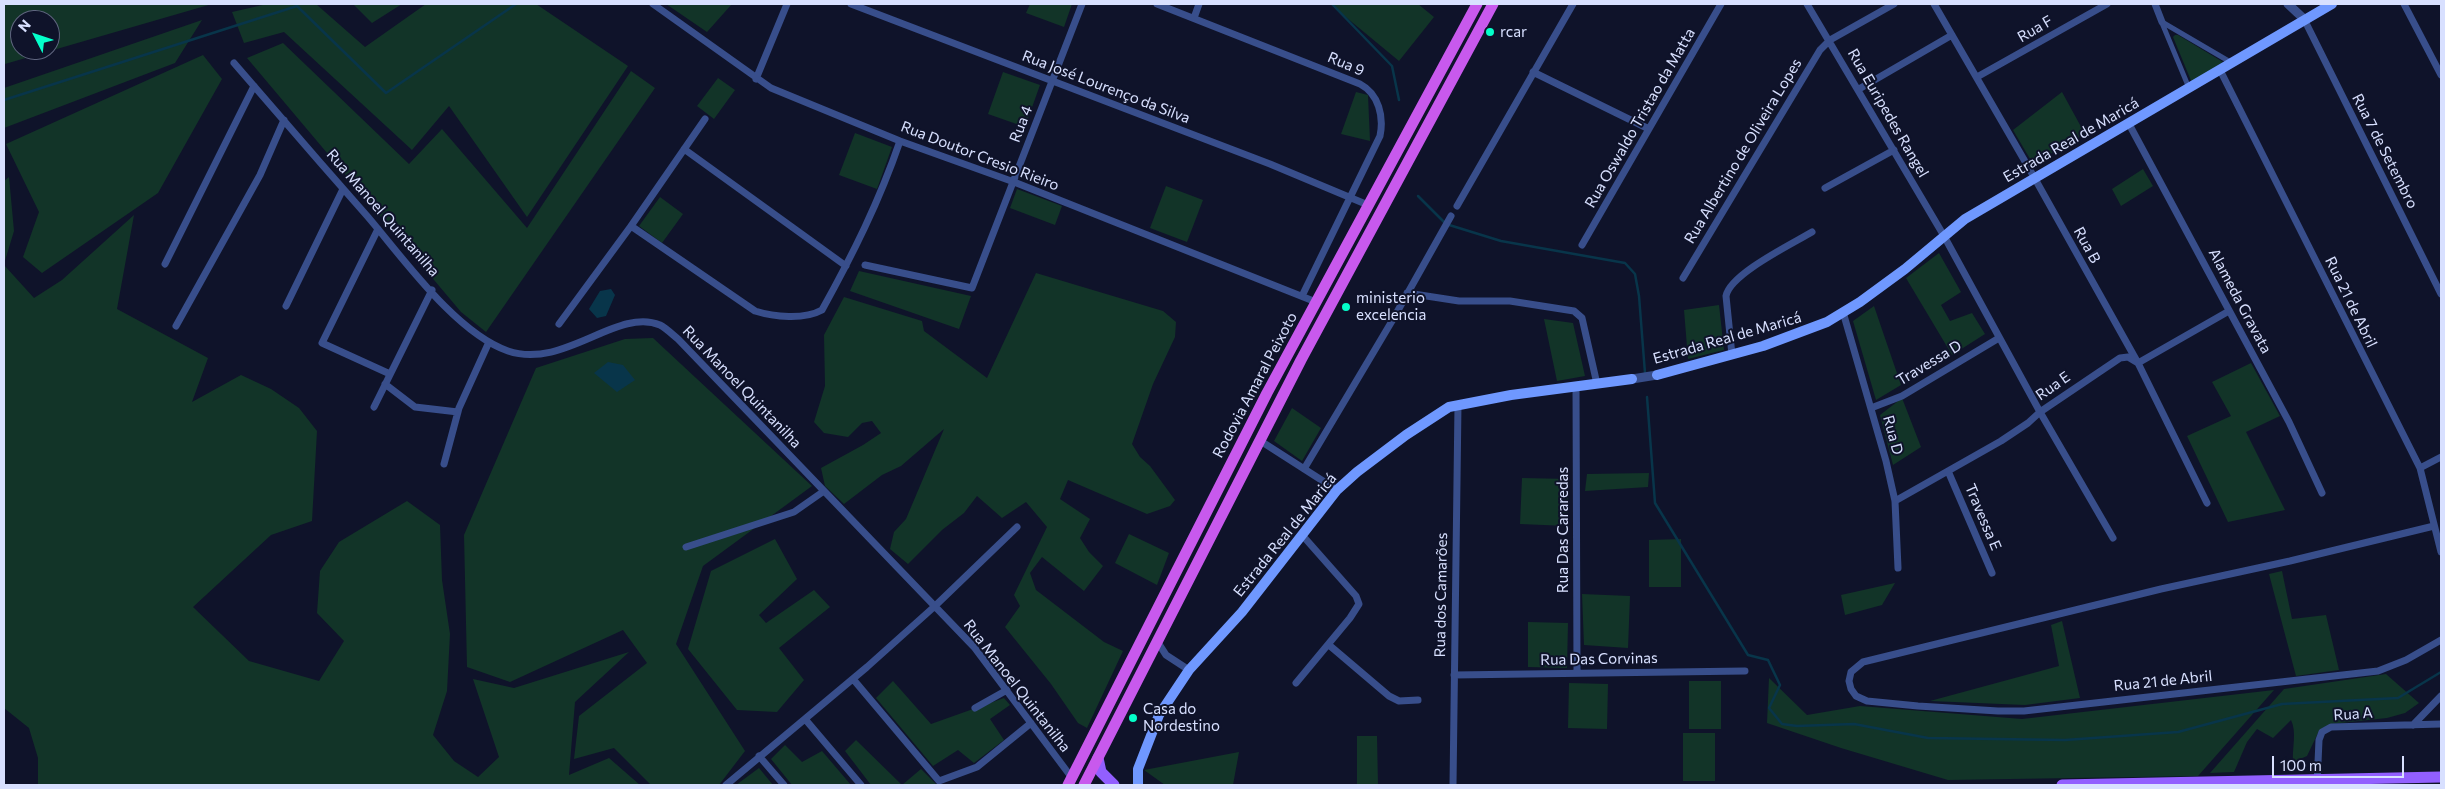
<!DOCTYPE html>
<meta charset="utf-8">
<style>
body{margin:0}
#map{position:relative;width:2445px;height:789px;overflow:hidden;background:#0f132a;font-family:Commissioner,sans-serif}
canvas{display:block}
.frame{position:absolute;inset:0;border:5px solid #d8e0ff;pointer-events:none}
.north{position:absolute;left:10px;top:10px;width:50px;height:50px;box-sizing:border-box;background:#0f132a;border:1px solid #5f657f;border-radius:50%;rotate:311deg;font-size:14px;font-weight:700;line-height:20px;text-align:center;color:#d8e0ff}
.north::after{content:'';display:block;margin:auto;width:18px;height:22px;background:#04ffca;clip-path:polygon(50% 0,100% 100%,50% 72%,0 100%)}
.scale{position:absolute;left:2272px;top:756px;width:132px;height:22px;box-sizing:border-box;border:2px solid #d8e0ff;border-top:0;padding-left:6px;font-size:15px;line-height:18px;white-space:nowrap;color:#d8e0ff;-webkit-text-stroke:4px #0f132a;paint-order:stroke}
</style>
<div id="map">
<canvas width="2445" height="789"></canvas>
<div class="frame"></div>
<div class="north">N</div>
<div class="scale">100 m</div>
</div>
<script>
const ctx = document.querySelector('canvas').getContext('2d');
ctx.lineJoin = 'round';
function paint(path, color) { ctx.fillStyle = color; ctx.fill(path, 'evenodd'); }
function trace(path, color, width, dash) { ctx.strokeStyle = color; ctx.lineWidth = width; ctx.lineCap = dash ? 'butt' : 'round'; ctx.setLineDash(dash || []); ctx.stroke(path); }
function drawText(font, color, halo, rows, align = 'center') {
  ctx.font = font + ' Commissioner,sans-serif'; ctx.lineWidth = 4; ctx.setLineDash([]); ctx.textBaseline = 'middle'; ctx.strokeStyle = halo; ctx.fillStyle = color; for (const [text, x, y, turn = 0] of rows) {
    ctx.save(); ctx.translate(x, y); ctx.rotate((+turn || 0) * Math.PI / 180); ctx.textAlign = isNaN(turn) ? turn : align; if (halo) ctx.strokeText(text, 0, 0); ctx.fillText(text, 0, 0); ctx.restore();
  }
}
paint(new Path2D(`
 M4,4h208l-207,60zM20,20h30v30h-30z
 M267,4h49l49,43 61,-43h110l92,62 -101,151 -78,-111 -37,44 -128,-118 -40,11 -12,-31z
 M353,4h49l-30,19z
 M666,4h66l-25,28z
 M1030,4h42l-8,23 -38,-14z
 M1330,4h88l16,13 -35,44z
 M202,20l-27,43 -171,65v-40z
 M2175,35h3l45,27 -31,21 -19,-46z
 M283,43l126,121 33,-35 85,99 104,-157 24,17 -169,244 -25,-20 -214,-254z
 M203,55l19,24 -64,114 -116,80 -19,-16 16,-45 -33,-68z
 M1003,72l37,13 -15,42 -37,-13z
 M718,78l17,12 -21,29 -17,-13z
 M1356,92l12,3 2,46 -29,-7z
 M2062,92l23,42 -52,30 -20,-34z
 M855,133l37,14 -15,42 -38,-14z
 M2143,169l10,17 -32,20 -9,-17z
 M9,177l5,54 -10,33v-83z
 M1166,186l37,14 -16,42 -37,-14z
 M1017,189l45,17 -7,19 -45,-17z
 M660,197l23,17 -21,29 -23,-17z
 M134,215l-17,94 91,49 -16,44 49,-27 30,14 28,19 18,23 -5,90 -41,14 -78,72 56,54 70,20 25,-40 -27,-28 3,-42 19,-29 68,-41 33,24 2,55 8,54 -3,57 -14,44 21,26 24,16 21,-20 -26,-78 41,9 115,-36 -54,50 -6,73 40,-17 31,27h-602v-27l-9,-30 -25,-20v-443l30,33 28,-18z
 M1939,253l22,39 -20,13 9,16 22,-8 13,21 -33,21 -46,-77z
 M859,271l112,25 -12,33 -109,-38z
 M1036,273l127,38 13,11 -1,15 -22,47 -21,60 8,13 10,9 25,34 -5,6 -23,8 -79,-34 -8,19 30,20 -10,19 9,14 14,14 -19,25 -42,-34 -12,16 6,17 68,52 19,9 -36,77 -9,-5 -27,-39 -46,-57 15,-21 -6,-11 33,-68 -21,-25 -24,16 -25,-22 -13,17 -22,17 -34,34 -18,-15 4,-17 12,-13 38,-90 -43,37 -19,9 -38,29 -19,-18 -4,-18 42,-23 18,-12 -9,-12 -10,2 -14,14 -24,-4 -10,-11 11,-36 -1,-51 20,-38 78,24 2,10 63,47z
 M1719,305l5,45 -36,9 -4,-49z
 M1874,306l27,79 -25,15 -23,-79z
 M1544,319l29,4 12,53 -28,5z
 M653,338l159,148 -109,80 -27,78 69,107 -26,34h-68l-37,-37 -40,11 5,-43 68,-53 -24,-33 -113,52 -43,-15 -3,-132 72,-167 89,-29z
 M2251,363l29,53 -34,16 39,78 -57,12 -41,-86 44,-20 -19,-34z
 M1902,398l19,49 -28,18 -13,-50z
 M1292,408l29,20 -19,33 -28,-20z
 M1649,473l-1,14 -63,4 2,-17z
 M1522,478l47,1 -2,47 -47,-2z
 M1129,534l40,19 -12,32 -42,-22z
 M775,539l22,40 -38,36 7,8 48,-33 16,17 -51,41 25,32 -27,32 -40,-2 -49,-61 23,-78z
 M1681,539v48h-32v-47z
 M2282,571l10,48 34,-4 13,55 -43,6 -27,-102z
 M1895,583l-13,22 -37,10 -4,-20z
 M1582,594l48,2 -2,52 -44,-3z
 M2062,621l18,77 -55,7 -95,-4 129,-35 -8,-41z
 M1528,622l40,1 -1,45 -39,-1z
 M2386,674l33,29 -14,10 -18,5 -56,6 -13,9 -11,23 -14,6c-1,-14 4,-30 -2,-42l-18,18 -16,-9 -10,13 -13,30 -24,1 74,-84z
 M1769,678l38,37 53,-9 162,13 252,-29 -76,86 -250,4 -107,-32 -74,-25z
 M893,681l38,43 73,-26 6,7 -20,14 14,21 -30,23 -16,-13 -25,16 -57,-68z
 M1689,681h32v48h-32z
 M1569,683l39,1 -1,45 -39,-1z
 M1683,733h32v48h-32z
 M1357,736h20l1,49h-21z
 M856,740l46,45 19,-16 16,16h-66l-26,-34z
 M785,745l17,17 20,-11 29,34h-59l-21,-26z
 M1239,752l-6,33h-68l-21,-15z
 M759,768l14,17h-37z`), '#123428');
paint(new Path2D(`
 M611,289l4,6 -9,21 -9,2 -8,-9 11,-18z
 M608,362l15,3 12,15 -18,12 -23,-19z`), '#08354a');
trace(new Path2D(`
 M1332,4l60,62 7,34
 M4,100l293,-94 89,87 130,-89
 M1418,196l28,28 55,17 124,22 10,11 4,22 6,77
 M1647,397l8,106 93,152 20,5 12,25 -11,23 13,16 15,2 57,-2 74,14 137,2 113,-8 104,-28 116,-6 43,-26`), '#08354a', 2.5);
trace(new Path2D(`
 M2162,22l70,41
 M2162,23l27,65`), '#384e8b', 5);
trace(new Path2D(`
 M653,4l118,84 129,53 114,41 302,120
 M851,4l419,160 98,41
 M1157,4l203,80c19,10 24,33 20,52l-78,160
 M1807,4l137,232 96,176 73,126
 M1934,4l100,173 104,186 69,140
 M2155,4l7,18
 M2404,4l37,71
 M1194,18l5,-14
 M2304,19l137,275
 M234,63c44,51 89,103 134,154 35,41 88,116 140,134 56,19 109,-44 152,-26 6,3 13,10 18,14l296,308 98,131
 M2220,70l200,398 21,84
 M1533,72l116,57
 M1977,77l130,-73
 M756,79l31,-75
 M1859,89l93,-54
 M2129,124l160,298 33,71
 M684,149l162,117
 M1825,188l69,-38
 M1457,206l116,-202
 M631,226l124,85c19,6 49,9 67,-1 31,-56 57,-108 78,-169
 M378,229l-56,114 68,31
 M1582,245l139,-241
 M165,264l89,-178
 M865,265l107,23 110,-284
 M1683,278l137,-228 10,-10 64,-36
 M1407,293l52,8h51l64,10 8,7 15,66
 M286,306l57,-117
 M1843,312l43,149 9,40 3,67
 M559,324l72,-98 74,-107
 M176,326l84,-151 24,-55
 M1732,355l-6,-59c4,-22 66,-52 86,-64
 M385,384l30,23 43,5
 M1576,386l1,287
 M374,407l58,-117
 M1871,408l31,-12 97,-58
 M1259,440l78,50
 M444,464l15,-56 30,-66
 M2420,468l21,-11
 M1304,469l88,-148 59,-105
 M1948,471l44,102
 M1895,501l106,-60 27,-18 12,-11 80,-54 8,-1 10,6 91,-52
 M2434,526l-144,35 -129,28 -298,73 -12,10 -2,9 2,8 5,7 11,5 51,5 80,5h26l354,-40 28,-11 35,-20
 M686,547l108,-35 30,-21
 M1157,641l9,14 23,15
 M1329,645l60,51 10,5 19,-1
 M1454,675l291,-4
 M853,679l86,102 38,-14 54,-44
 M1296,683l54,-65 9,-14 -3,-8 -53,-60
 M975,708l32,-18
 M805,719l56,66
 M2413,725l28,-29
 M759,756l25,29
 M726,785l141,-118 68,-61 82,-79
 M1453,785l5,-380
 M2317,785l2,-45 3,-8 9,-5 110,-3`), '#384e8b', 7);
trace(new Path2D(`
 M2288,4l16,15
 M1632,379l25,-4`), '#384e8b', 9);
trace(new Path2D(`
 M1657,375l106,-29 64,-24 33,-20 45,-33 60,-50 367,-215
 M1138,785v-16l21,-54 30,-45 53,-58 95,-122 20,-18 49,-37 43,-28 62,-12 121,-16`), '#6f98ff', 10);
trace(new Path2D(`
 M1098,758l3,14 13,13
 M2062,785l379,-8`), '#925fff', 11);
trace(new Path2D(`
 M1068,785l199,-392 210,-389
 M1084,785l217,-425 192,-356`), '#c859ed', 11);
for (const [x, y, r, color] of [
 [1490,32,5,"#04ffca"],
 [1346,307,5,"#04ffca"],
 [1133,718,5,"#04ffca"]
]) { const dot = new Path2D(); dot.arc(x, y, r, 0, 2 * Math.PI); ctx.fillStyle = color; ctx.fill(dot); trace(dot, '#0f132a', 2); }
drawText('15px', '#d8e0ff', '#0f132a', [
 ["Rua F",2035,29,-30],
 ["Rua 9",1346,64,23],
 ["Rua José Lourenço da Silva",1106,87,21],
 ["Rua Euripedes Rangel",1888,113,60],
 ["Rua Oswaldo Tristao da Matta",1640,118,-60],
 ["Rua 4",1021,124,-69],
 ["Estrada Real de Maricá",2071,140,-30],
 ["Rua Albertino de Oliveira Lopes",1743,151,-59],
 ["Rua 7 de Setembro",2385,151,63],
 ["Rua Doutor Cresio Rieiro",980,156,21],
 ["Rua Manoel Quintanilha",383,213,49],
 ["Rua B",2087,245,61],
 ["Alameda Gravata",2240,301,62],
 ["Rua 21 de Abril",2351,302,64],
 ["Estrada Real de Maricá",1727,338,-16],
 ["Travessa D",1929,363,-31],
 ["Rodovia Amaral Peixoto",1255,385,-62],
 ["Rua E",2053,386,-35],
 ["Rua Manoel Quintanilha",742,387,46],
 ["Rua D",1893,435,75],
 ["Travessa E",1983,517,67],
 ["Rua Das Cararedas",1563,530,-90],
 ["Estrada Real de Maricá",1285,535,-51],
 ["Rua dos Camarões",1441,595,-89],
 ["Rua Das Corvinas",1599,659,-1],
 ["Rua 21 de Abril",2163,681,-6],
 ["Rua Manoel Quintanilha",1017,686,52],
 ["Rua A",2353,714,-4]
]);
drawText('15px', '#d8e0ff', '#0f132a', [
 ["rcar",1500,32],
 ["ministerio",1356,298],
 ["excelencia",1356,315],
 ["Casa do",1143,709],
 ["Nordestino",1143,726]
], 'left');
</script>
